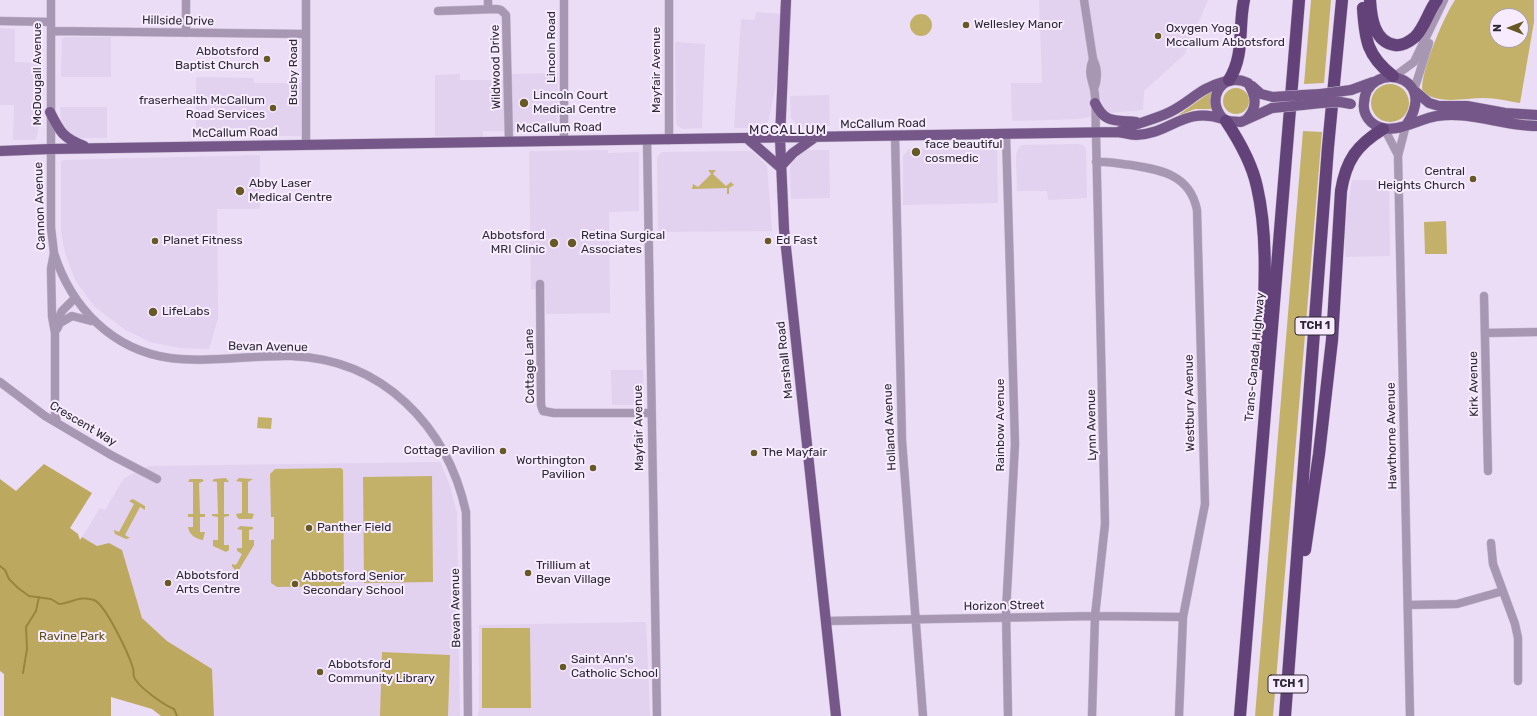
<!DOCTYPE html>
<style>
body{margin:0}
#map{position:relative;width:1537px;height:716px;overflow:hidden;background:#ebddf5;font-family:Rubik,sans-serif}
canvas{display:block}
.north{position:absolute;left:1489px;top:8px;width:40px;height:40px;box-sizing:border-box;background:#f7ecff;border:1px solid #a69ead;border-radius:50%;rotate:270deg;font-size:11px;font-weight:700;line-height:16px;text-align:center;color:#2d2831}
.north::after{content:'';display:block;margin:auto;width:14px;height:18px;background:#665926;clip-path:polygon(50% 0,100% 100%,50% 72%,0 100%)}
</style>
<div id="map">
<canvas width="1537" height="716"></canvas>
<div class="north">N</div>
</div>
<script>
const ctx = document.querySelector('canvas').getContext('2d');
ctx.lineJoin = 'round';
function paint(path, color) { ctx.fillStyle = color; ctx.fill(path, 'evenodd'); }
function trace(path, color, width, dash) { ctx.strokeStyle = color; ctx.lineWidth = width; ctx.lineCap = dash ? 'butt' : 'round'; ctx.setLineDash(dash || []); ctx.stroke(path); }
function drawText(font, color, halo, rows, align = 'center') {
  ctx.font = font + ' Rubik,sans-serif'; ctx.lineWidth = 4; ctx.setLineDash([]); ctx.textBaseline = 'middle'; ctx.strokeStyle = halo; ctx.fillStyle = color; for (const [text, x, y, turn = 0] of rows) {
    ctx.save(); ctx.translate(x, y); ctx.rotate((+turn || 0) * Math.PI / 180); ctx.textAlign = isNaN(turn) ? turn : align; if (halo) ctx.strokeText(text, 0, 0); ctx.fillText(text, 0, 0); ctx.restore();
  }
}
paint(new Path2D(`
 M1039,0h169l-23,54 -41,37 -1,19 -33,3 -32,6 -66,2 -1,-38h31z
 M756,12l26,2 -4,62 -10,46 -6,6h-28l7,-109 14,1z
 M0,28l15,1v33l25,1 -2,70 -3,7h-22l1,-35h-14z
 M65,37h46v40h-50l1,-38z
 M675,42l30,2 -3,84 -19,1 -5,-3 -2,-4z
 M558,73l-1,59h-42l-3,-2v-56z
 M460,74v6h44l1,51h-22v6l-48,-1v-61z
 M196,77l57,1 1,5h48l-1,53h-105z
 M829,95l1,31 -31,1 -8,-9 -1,-22z
 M60,107h47v31h-26l-9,-2 -8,-8 -3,-9z
 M1077,144l6,1 3,5 1,48 -39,2 -1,-9h-30l-1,-36 2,-6 4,-4z
 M994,147l3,3 1,53 -95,2v-49l6,-7z
 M608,150v3l31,-1v59l-30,1 1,101 -64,1 -1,-25h-14l-2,-138z
 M806,150h23l1,48 -39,1 -1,-31 2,-6z
 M752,151l15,15 5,65 -114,1 -1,-75 5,-5z
 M260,155v54h-43l1,109 -9,31 -29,-1 -30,-6 -26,-13 -29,-22 -20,-27 -10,-27 -4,-22v-69l2,-2z
 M1352,180h37l1,76 -45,1v-34z
 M611,370h32l1,29 -5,6h-27z
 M440,462l10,24 7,27 3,203h-246l-2,-47 -45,-28 -25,-23 -21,-68 -12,-7 -12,3 -15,-9 18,-29 5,2 19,-32 26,-12z
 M646,622l4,94h-173l2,-6v-85z`), '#e2d1ef');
paint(new Path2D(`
 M1311,0h20l-7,83 -20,1z
 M1455,0h79v22l-14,81c-12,-2 -25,-5 -37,-5 -19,0 -44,7 -60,-6 -5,-15 22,-78 32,-92zM1497,16h24v24h-24z
 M910 25a11 11 0 1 1 22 0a11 11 0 1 1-22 0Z
 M1371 103a19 19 0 1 1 38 0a19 19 0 1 1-38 0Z
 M1223 101a13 13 0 1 1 26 0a13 13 0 1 1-26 0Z
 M1212,91v18h-17l-18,7z
 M1303,131l19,1 -49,584h-18z
 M708,170h8l-3,4 13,12 5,-4 3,3 -5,3v6h-2v-6l-35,1 1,-5 5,3 13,-13z
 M1446,221l1,33h-22l-1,-32z
 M258,417l14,1 -1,11 -14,-1z
 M341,468l2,2 1,114 -2,2 -65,1 -6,-4v-43l3,-1v-22h-3l-1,-43 5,-5z
 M432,476l1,106 -69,1 -1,-106z
 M226,478l3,4h-5v32h5v2l-5,1v28h5v5l-3,2 -13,-6v-6h5v-23l-6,-1v-2h6l-1,-32 -5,-1 2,-2z
 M239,478l14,1 -5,3v31l6,1 -2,5h-13l-2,-2 -1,-3 6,-1v-31l-6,-1z
 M190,479h12l2,2 -5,2 1,31h5v3h-5v15h5l-2,8c-7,-1 -14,-5 -15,-13h5v-10h-5v-3h5v-32h-5z
 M133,499l12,7v4l-5,-3 -15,28 5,3 -4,1 -11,-5 -1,-3v-1l5,2 15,-28 -5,-3z
 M240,526l13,1v2l-4,1v10h5v5l-17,28 -5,-7v-2l4,1 6,-11 -5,-3v-3h5v-18l-5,-1z
 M482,628h48l1,80h-49z
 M382,652l68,3 -2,61h-68z`), '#c4b169');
paint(new Path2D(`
 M44,464l48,29 -22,35 8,6 2,6 2,-3 15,9 12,-3 13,7 20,68 25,23 45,28 2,47h-53l-9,-7 -41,-12v19h-107v-42l-4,-3v-192l16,12z`), '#bca95f');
trace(new Path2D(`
 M0,566l5,4 4,9 9,9 11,8 22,3 8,5c12,-1 22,-9 35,-4 12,5 35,55 39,68 1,3 0,6 1,9 4,10 30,28 40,32l3,7
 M23,673l4,-24 -1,-22 10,-16 3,-14`), '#99863c', 2);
const minor = new Path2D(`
 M51,0v228l3,25 -3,16 1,47 3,17
 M1084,0l9,59c5,10 5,20 1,30
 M488,9v-9
 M438,11l59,-2 4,1 5,5 3,127
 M0,21l51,1
 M51,31l255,3
 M186,33v-33
 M1395,76l19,-14 30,-62
 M1414,90l15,-47
 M1406,125l-8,31 12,560
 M1385,130l13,25
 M1006,134l9,310 -9,167 2,105
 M895,136l7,304 21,276
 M647,140l10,576
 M669,140v-140
 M564,141v-141
 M306,145v-145
 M1096,162c12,-1 23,2 35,3 31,5 59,10 66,45l8,294 -22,113 -4,99
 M54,253c17,54 58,97 116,105 40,5 81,-3 121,-2 92,3 156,70 175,156l2,204
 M540,284l1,121 2,6 11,2h97
 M1484,296l4,175
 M57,329l3,-6 12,-7 19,5
 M1485,333l52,-1
 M0,382l45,34 66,39 46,24
 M57,423l-2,-11v-86l7,-15 13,-13
 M1491,543l2,21 22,60 3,14v43
 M1408,605l49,-1 46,-13
 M826,621l269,-5 88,1
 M1092,716l3,-100 10,-92 -9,-390c-1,-14 1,-31 -2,-45 -3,-12 -6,-17 -1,-30`);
const major = new Path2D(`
 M786,0l-6,138 4,91 52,487
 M1252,86l9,8 12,3
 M1351,90l22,-8
 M1416,92l13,11 10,3h28l38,7 32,2
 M1303,95l18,-1
 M1095,103c10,21 20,17 41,19
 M1302,105l19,-2
 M50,112c10,20 13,26 34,34
 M1247,119c11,-12 9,-23 1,-36 -29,-13 -44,21 -22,38l15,1 31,-14
 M1407,124c33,-51 -41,-64 -43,-21 -1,7 2,14 7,19 19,17 45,-3 66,-6 35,-5 66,10 100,10
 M1118,132c16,-9 34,-11 52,-20 22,-11 29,-24 56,-31
 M748,139l32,28
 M0,151l50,-2 1068,-17c6,1 12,3 18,3 35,-1 47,-29 87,-16
 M780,167l13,-14 21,-15`);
const highway = new Path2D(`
 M1370,0c1,17 4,42 25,45 7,1 14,-3 20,-8 10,-10 13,-25 22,-37
 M1363,8c2,32 4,48 30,68
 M1229,80c16,-25 9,-53 15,-80
 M1226,121c14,21 26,42 31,66 13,56 6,121 5,177
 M1305,550l14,-96 13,-114 9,-149c5,-31 16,-46 42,-62
 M1240,716l59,-716
 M1285,716l43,-569 14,-147`);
trace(minor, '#c5b9ce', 9);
trace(major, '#c5b9ce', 11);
trace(highway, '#c5b9ce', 13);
trace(minor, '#a797b3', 8);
trace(major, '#755889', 10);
trace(highway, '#634179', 12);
const majorBridge = new Path2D(`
 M1321,94l30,-4
 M1273,97l30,-2
 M1321,103l19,-1 11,2
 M1272,108l30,-3`);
trace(majorBridge, '#c5b9ce', 11, []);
trace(majorBridge, '#755889', 10);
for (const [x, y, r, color] of [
 [966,25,4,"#665926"],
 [1158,36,4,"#665926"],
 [267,59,4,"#665926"],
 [524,103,5,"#665926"],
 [273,108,4,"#665926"],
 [916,152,5,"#665926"],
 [1473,179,4,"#665926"],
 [240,191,5,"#665926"],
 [155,241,4,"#665926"],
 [768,241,4,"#665926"],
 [554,243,5,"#665926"],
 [572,243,5,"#665926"],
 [153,312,5,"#665926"],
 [503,451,4,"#665926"],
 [754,453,4,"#665926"],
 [593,468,4,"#665926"],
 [309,528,4,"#665926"],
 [528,573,4,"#665926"],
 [168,583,4,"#665926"],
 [295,584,4,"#665926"],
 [563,667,4,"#665926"],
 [320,672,4,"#665926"]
]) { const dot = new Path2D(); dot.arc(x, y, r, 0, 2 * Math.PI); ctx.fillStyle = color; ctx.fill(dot); trace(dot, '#f7ecff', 1.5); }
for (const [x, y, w] of [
 [1315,326,40],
 [1288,684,40]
]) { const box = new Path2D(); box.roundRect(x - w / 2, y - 9, w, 18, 3); ctx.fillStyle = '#f7ecff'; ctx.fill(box); trace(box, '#2d2831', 1); }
drawText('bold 11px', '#2d2831', null, [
 ["TCH 1",1315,326],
 ["TCH 1",1288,684]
]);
drawText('12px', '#2d2831', '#f7ecff', [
 ["Hillside Drive",178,21,1],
 ["Lincoln Road",552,47,-90],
 ["Wildwood Drive",496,67,-91],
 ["Mayfair Avenue",657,70,-90],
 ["Busby Road",294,72,-90],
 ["McDougall Avenue",38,74,-90],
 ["McCallum Road",883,124,-1],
 ["McCallum Road",559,128,-1],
 ["McCallum Road",235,133,-1],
 ["Cannon Avenue",40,206,-92],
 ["Bevan Avenue",268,347,1],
 ["Trans-Canada Highway",1255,357,-85],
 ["Marshall Road",785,360,-96],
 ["Cottage Lane",530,366,-91],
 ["Kirk Avenue",1474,384,-91],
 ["Westbury Avenue",1190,403,-91],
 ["Crescent Way",83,424,31],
 ["Rainbow Avenue",1001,425,-90],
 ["Lynn Avenue",1092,425,-91],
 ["Holland Avenue",890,427,-93],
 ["Mayfair Avenue",639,428,-91],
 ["Hawthorne Avenue",1392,436,-91],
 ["Horizon Street",1004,606,-1],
 ["Bevan Avenue",456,608,-91]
]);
drawText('12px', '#2d2831', '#f7ecff', [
 ["Wellesley Manor",974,25],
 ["Oxygen Yoga",1166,29],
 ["Mccallum Abbotsford",1166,43],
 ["Abbotsford",259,52,"right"],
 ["Baptist Church",259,66,"right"],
 ["Lincoln Court",533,96],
 ["Medical Centre",533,110],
 ["fraserhealth McCallum",265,101,"right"],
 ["Road Services",265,115,"right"],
 ["face beautiful",925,145],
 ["cosmedic",925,159],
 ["Central",1465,172,"right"],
 ["Heights Church",1465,186,"right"],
 ["Abby Laser",249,184],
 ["Medical Centre",249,198],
 ["Abbotsford",545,236,"right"],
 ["MRI Clinic",545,250,"right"],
 ["Retina Surgical",581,236],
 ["Associates",581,250],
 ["Planet Fitness",163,241],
 ["Ed Fast",776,241],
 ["LifeLabs",162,312],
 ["Cottage Pavilion",495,451,"right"],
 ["The Mayfair",762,453],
 ["Worthington",585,461,"right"],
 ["Pavilion",585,475,"right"],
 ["Panther Field",317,528],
 ["Trillium at",536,566],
 ["Bevan Village",536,580],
 ["Abbotsford",176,576],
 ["Arts Centre",176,590],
 ["Abbotsford Senior",303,577],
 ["Secondary School",303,591],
 ["Saint Ann's",571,660],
 ["Catholic School",571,674],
 ["Abbotsford",328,665],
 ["Community Library",328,679]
], 'left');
drawText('12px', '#5c4e15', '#f7ecff', [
 ["Ravine Park",72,637]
]);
ctx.letterSpacing = '1px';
drawText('13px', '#2f2537', '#f7ecff', [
 ["MCCALLUM",788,130]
]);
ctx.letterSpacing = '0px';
</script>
